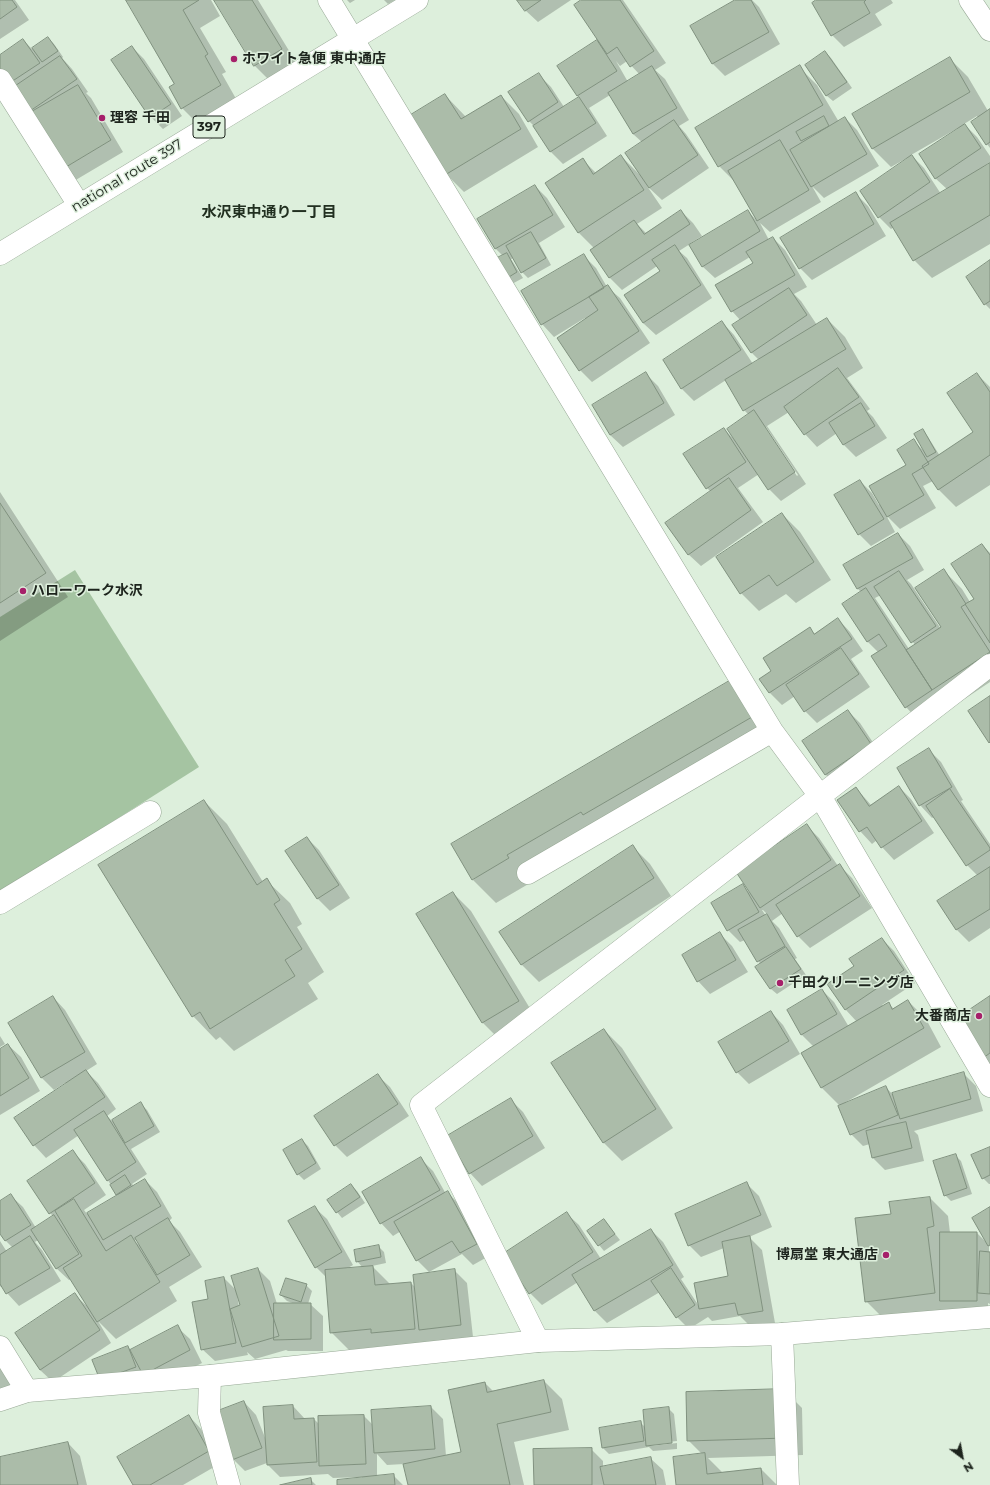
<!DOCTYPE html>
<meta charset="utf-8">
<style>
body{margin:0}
#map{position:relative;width:990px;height:1485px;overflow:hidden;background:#ddefdc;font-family:Montserrat,sans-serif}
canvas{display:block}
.north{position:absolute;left:942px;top:1437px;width:40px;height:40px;-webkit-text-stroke:3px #ddefdc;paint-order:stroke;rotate:148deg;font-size:11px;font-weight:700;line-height:16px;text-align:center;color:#1d241d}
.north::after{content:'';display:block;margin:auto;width:14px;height:18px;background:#1d241d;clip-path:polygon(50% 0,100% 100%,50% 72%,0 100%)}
</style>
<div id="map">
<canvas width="990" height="1485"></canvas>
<div class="north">N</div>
</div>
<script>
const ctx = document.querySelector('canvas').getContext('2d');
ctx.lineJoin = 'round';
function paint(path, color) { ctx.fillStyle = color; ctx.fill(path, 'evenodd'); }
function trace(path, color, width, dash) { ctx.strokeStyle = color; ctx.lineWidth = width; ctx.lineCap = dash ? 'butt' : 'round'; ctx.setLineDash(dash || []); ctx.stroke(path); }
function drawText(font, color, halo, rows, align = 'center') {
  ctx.font = font + ' Montserrat,"Noto Sans JP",sans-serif'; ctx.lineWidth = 3; ctx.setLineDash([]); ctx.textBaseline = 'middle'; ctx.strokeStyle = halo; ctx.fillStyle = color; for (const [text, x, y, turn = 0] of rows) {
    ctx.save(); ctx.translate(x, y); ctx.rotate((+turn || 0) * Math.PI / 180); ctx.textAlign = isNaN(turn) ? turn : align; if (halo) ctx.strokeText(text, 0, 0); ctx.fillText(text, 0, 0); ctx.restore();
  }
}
paint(new Path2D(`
 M75,570l124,197 -199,126v-276z`), '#a5c4a2');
paint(new Path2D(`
 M0,0h15l14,20 -29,19z
 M127,0h84l9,16 -20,12 26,44 -4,2 17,30 -39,22 -18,-18 -7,-24z
 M215,0h43l41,67 -26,17 -18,-18z
 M347,0h8l-5,3z
 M384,0h11l-7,4z
 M518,0h53l-33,22 -13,-12z
 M583,0h40l43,63 -11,7 10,9 24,41 -10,6 7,8 23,34 -47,32 -15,-14 15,22 -25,16 10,10 34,-23 12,12 9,13 -11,7 1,2 56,-34 9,10 -21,-38 -17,-17 80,-99 18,18 22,37 6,-4 12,12 22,36 -55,32 -12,-12 9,16 -51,30 -10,-9 9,17 4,-2 12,12 22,37 -13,7 7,7 16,24 10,-6 18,18 18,31 -16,10 23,31 -3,2 6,6 14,21 -31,19 -12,-12 -7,-12 -20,14 -12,-13 -16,-22 -22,14 39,58 -25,17 -12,-12 -10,-15 -21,14 25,34 -62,44 -13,-12 23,-62 -4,-4 17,-59 10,10 15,-24 -5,-5 -18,-30 -32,21 -12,-12 -18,-29 58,-38 12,13 19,29 6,-4 -7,-7 -18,-27 7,-5 -9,-10 22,-47 -4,-7 -35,21 -13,-12 -12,-22 -11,7 8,7 25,40 -56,37 -13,-12 18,-52 -4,-5 -35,24 -13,-13 -15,-29 -15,-15 4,-73 13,13 25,-17 19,19 3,-32 -10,-9 -23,-39 -21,13 18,28 -44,28 -12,-12 -15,-24 -7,-7 9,-47 13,13 13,20 15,-9 -20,-32 40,-26zM616,61l4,5 7,-5 13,14 -12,7zM764,427h2l32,48 -1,1z
 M737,0h15l7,7 21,37 -55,32 -12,-12 -22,-37z
 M818,0h73l2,3 -18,11 7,11 -38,22 -12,-12z
 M48,38l6,6 9,13 -1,1 10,11 16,23 -2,1 5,5 32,54 -49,29 -54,-87 -20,-38 23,-16 9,9z
 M132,47l12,12 38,57 -19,13 -12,-12z
 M825,52l6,6 21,30 -19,13 -6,-5 -21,-31z
 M950,59l18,18 20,34 2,-1v38l-3,-4 -10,-28 -13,8 13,13 13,19v6l-8,6 1,1 7,-4v79l-58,34 -18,-18 -20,-33 -3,2 -12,-12 29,-58 -1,-1 -16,9 -18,-18 -20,-34zM958,128l1,1 -24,49 13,12 -7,4 -17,-26 -13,-13z
 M445,95l21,22 35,-21 18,18 19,33 -74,45 -18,-18z
 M535,186l12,12 18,29 -26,16 12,22 -23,13 -6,-6 -8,-14 -3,1 12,19 -13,7 -7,-29 -7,-7 -18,-29z
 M856,194l12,12 18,30 -74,44 -12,-12z
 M584,256l12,12 11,19 13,11 30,45 -58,39 -12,-12 5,-52 -31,19 -12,-13z
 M990,262v47l-5,-5z
 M646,374l12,12 17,29 -52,32 -13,-12z
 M977,374l13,13v98l-34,22 -18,-18 -5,-8 -10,5 13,22 -36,21 -14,-14 9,17 -24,14 -12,-12 1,-53 12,12 7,12 28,-40 7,-24 9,9v-19l5,6 12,19 35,-24z
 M0,492l68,105 -68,44z
 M782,514l18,18 31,48 -35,23 -10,-9 -27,17 -18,-18 -24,-36z
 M898,534l12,12 14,24 -17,10 4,4 30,45 1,-2 2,-56 18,18 8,13 5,-3 7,-54 8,8v129l-39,26 -33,12 -12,-13 -27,-54 -12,-12 -5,-48 -4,-4 -14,-24zM881,595l34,50 -6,4 -34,-51z
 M838,619l12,13 13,19 -12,8 19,28 -53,36 -12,-12 -10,-15 -13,9 -12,-12 -10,-14 13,-8 36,-43 6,6z
 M731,682l43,58 -278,163 -23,-23z
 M848,711l12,12 22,33 -44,31 -12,-12 -23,-33z
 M929,750l12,12 22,38 -2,1 29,43v84l-21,14 -12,-12 -18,-28 39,-26 -11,-11 -33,-48 -2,1 -12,-13 -22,-37z
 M899,787l12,12 23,34 -40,27 -12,-13 -5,-7 -5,4 -12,-13 -21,-31 17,-12 15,17z
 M204,801l23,23 36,58 3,-2 24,23 12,21 -5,3 27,45 -16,11 10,16 -84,52 -14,-14 -4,3 -23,-24z
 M807,826l12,12 19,28 1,-1 13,13 20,30 -62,40 -12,-12 -15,-23 -11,8 7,7 18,30 -2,1 11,16 -29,19 -6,-5 -10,-24 -16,-25 -5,2 -12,-12 15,-44 7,7zM762,910h1l5,5 -2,1z
 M307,838l12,12 31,48 -20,13 -12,-12 -32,-47z
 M632,846l18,18 21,32 -132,86 -18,-18z
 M453,893l18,18 66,109 -36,21 -18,-18 -66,-109z
 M720,934l12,12 16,26 -38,22 -12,-13 -15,-26z
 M882,939l12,12 21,32 -33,22 1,2 6,-3 5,5 14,-8 18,18 15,28 -95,55 1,1 39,-16 6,7 72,-20 12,12 7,25 -69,20 4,4 6,26 -39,9 -12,-12 -3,-14 -7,2 -12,-12 -11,-28 -18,-18 -20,-34 12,-7 -12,-12 -14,-25 34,-20 12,12 15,25 8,-5 -11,-12 -17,-25 26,-18z
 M53,997l12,13 32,54 -11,7 12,12 18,26 -9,7 5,5 29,-17 6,6 13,22 -29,17 16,25 -15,10 2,2 11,-6 12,12 15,26 -3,3 11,11 22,35 -33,20 8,14 -61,38 -18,-18 13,22 -58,39 -13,-12 -24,-36 59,-39 14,13 -18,-29 -2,1 -13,-12 -18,-28 -3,2 7,8 19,31 -42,25 -12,-13 -5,-8 -2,2v-46l7,11 6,-4 -7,-7 -6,-9v-30l10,-7 13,12 13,21 18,-11 -4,-4 23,-61 12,12 21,31 -22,15 3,4 31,-18 -39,-61 -33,23 -12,-13 -18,-26 50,-35 -1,-1 -11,7 -13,-13zM137,1239l4,8 -6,-6z
 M990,997v74l-10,-11z
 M771,1012l12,13 17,29 -51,30 -12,-12z
 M604,1030l18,18 51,80 -51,33 -18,-18 -52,-80z
 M0,1036l5,8 -5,3z
 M8,1045l13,12 19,34 -40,24v-65z
 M377,1075l13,12 19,29 -62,41 -12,-12z
 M510,1099l13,13 22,36 -63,38 -12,-13 -22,-37z
 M302,1140l6,6 13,23 -17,11 -6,-6z
 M990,1148v36h-1l-6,-6z
 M955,1155l6,6 11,33 -21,7 -6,-6z
 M421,1159l12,12 13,23 2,-1 12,12 29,51 -16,9 -11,-11 -33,18 -12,-12 -16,-29 -8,5 -12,-13z
 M747,1184l12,12 13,31 -23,10 13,13 13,73 -24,4 -11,-11 -28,5 -4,-4 -19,12 -12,-12 -17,-25 -53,31 -12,-12 -17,-29 -36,23 -12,-12 36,-80 13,12 22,34 50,-29 12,12 21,35 -3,2 18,27 30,-29 -5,-29 -23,9 -12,-12z
 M351,1185l6,6 8,12 -23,15 -5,-6z
 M930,1198l18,18 2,17h27l10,10 3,-34v38l-1,-2v8h1v51l-2,-1v10l-104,6 -18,-18 26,-86z
 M314,1207l13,12 26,46 -7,4 17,-1 -6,-7 21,-15 6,6 2,11 -14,3 19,19 20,-2 5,5 38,-18 13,13 6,54 -124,13 -18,-18 -4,-54 -11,-11 -27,-46z
 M604,1220l16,20 -16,11 -5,-6z
 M258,1269l12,12 7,23h18l-8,-3 -6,-6 25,-10 6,6 -4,13h2l13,12v35h-35l-2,-1 -31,9 -8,-7 1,3 -33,6 -13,-12 7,-50 15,-21 13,13zM237,1295h1l3,11 -2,1z
 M177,1327l13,12 12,24 -46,23 -55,-6 27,-33 3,3z
 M0,1366l14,23 -14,9z
 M544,1381l18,18 7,31 -55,12 10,43h-115l-5,-21 -17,1 -10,-11v23l16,-2 10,10h-65l24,-7v-1l-29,1 -5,-4 -48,3 -12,-12 -1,-2 -22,8 -12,-12 11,-57 12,13 10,25 27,-34 12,13h9l5,5 45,-8 9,9 58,-18 12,12 3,37 16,-3 23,-70 9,9z
 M784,1390l18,18 1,47 -95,3 14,14 39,-3 16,16h-100l26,-30 -15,-15z
 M668,1408l6,6 3,27 -26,3v2l26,-3v6l-24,2 -4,-4 -40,7 -6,-6 37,-26 6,6z
 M189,1416l12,13 20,34 -38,22h-49z
 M68,1443l12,13 7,29h-87v-27z
 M591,1449l12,12v7l47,-10 13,12 3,15h-61l-1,-1v1h-69z
 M310,1479l6,6h-31z`), '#0003');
const building = new Path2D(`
 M0,0h12l5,7 -17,12z
 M126,0h73l-16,10 25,44 -3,2 16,29 -40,24 -12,-22 5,-3z
 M214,0h38l30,49 -28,17z
 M517,0h24l-16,11z
 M581,0h39l34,51 -24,16 -13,-20 -10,7 -33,-49z
 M735,0h16l18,32 -57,32 -22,-38z
 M816,0h50l-2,2 6,11 -39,23 -19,-33z
 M48,37l10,14 -16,11 -10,-14z
 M23,39l17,24 -32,21 -8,-11v-18z
 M597,40l20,31 -40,25 -20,-30z
 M132,46l39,58 -21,14 -39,-58z
 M825,51l22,31 -21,14 -21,-31z
 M60,56l17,23 -47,32 -16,-24z
 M950,57l20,35 -98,57 -20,-35z
 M800,65l23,40 -105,62 -23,-39z
 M652,66l25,42 -44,26 -25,-41z
 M539,73l19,29 -30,20 -20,-30z
 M78,85l33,55 -50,30 -33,-56z
 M445,94l16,25 40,-24 20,34 -76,46 -36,-59z
 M579,97l17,26 -46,29 -17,-26z
 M990,109v33l-4,3 -15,-23z
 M824,116l5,10 -28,15 -5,-9z
 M845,117l22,37 -56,33 -21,-37z
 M674,120l24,35 -49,33 -24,-35z
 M965,124l16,24 -46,31 -16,-25z
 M780,140l29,50 -52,31 -29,-50z
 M621,155l23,35 -66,43 -33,-50 38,-25 10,16z
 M912,155l18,27 -52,36 -18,-27z
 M990,163v52l-77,46 -23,-38z
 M535,185l18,30 -58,34 -18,-30z
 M856,192l18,32 -75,45 -19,-31z
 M681,210l9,14 -81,54 -19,-28 44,-30 10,14z
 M748,210l12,21 -58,36 -13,-22z
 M531,232l15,26 -25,15 -15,-27z
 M773,237l22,38 -64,37 -16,-27 38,-22 -7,-11z
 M675,245l26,40 -58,38 -19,-28 36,-24 -8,-11z
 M507,253l10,19 -13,8 -11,-20z
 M584,254l20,34 -63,37 -20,-34z
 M990,260v41l-6,4 -18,-28z
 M608,285l31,46 -60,40 -22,-33 41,-28 -9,-13z
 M789,288l18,27 -56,38 -19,-28z
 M827,318l19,31 -103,62 -18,-31z
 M722,321l19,29 -60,39 -18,-29z
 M838,368l21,29 -55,38 -20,-28z
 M646,372l18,31 -54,32 -18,-30z
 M977,373l13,19v63l-52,35 -16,-24 51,-34 -26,-39z
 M861,403l14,23 -32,19 -14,-22z
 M754,410l41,62 -27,18 -41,-61z
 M724,428l22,34 -40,27 -23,-35z
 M923,429l13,23 -9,5 -13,-23z
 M914,439l15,25 -17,10 12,21 -37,22 -18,-31 37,-21 -9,-15z
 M729,478l22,32 -63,45 -23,-32z
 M860,480l24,39 -26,16 -24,-40z
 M0,503l46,70 -46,30z
 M782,513l32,49 -37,24 -8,-11 -29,19 -24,-37z
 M898,533l15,25 -56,31 -14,-24z
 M982,544l8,11v88l-25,-39 9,-5 -23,-35z
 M944,569l22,35 -5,3 29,45 -58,38 -26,-40 35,-23 -26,-39z
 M899,571l37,55 -25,17 -37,-56z
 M866,588l66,102 -27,18 -34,-52 16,-10 -8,-12 -12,8 -25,-38z
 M838,618l14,21 -83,54 -10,-14 12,-8 -8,-13 47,-31 4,7z
 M841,648l18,26 -55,38 -18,-27z
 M731,680l21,37 -169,98 -2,-3 -74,43 2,3 -37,22 -21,-36z
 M990,696v46l-1,1 -21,-32z
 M848,710l23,34 -46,31 -23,-34z
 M929,748l23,39 -33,19 -22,-38z
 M899,786l23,35 -41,27 -14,-21 -8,5 -22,-32 19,-13 13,19z
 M950,789l40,59v2l-24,16 -40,-60z
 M204,800l53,85 10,-7 13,22 -6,4 28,45 -17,11 10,16 -85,53 -10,-17 -8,5 -94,-152z
 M807,824l24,36 -71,48 -24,-36z
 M307,837l32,48 -22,14 -32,-48z
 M633,845l21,33 -133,87 -22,-33z
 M840,864l20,32 -63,41 -21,-32z
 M990,867v42l-34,21 -19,-29z
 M743,884l16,28 -32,19 -16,-28z
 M453,892l66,109 -37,22 -66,-109z
 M767,914l18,32 -28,16 -19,-32z
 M720,932l16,28 -39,22 -15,-27z
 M882,938l22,32 -59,40 -18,-26 27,-18 -5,-7z
 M786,947l15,22 -31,20 -15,-22z
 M822,989l15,25 -36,21 -14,-25z
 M53,996l32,56 -44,26 -33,-55z
 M990,996v57l-11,8 -26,-40z
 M908,1000l16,28 -103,60 -20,-35 88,-51 3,7z
 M771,1011l18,30 -53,32 -18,-31z
 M604,1029l52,80 -53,34 -52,-80z
 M8,1044l21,34 -29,18v-47z
 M86,1070l19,27 -72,49 -19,-28z
 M964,1072l7,27 -71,20 -8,-26z
 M378,1074l20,30 -64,42 -20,-30z
 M886,1086l12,29 -48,20 -12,-29z
 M511,1098l22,38 -64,38 -22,-38z
 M141,1102l13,24 -29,17 -13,-23z
 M104,1111l32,51 -29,19 -33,-51z
 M906,1122l6,26 -40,10 -6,-27z
 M302,1139l14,24 -19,12 -14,-25z
 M990,1147v28l-8,4 -11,-24z
 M73,1150l22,33 -46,31 -22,-33z
 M956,1154l11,34 -23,8 -11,-35z
 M421,1157l19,33 -60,34 -18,-32z
 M125,1175l6,10 -15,10 -6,-10z
 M145,1179l16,27 -58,34 -16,-27z
 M747,1182l14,33 -73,31 -13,-32z
 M351,1184l9,13 -24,16 -9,-13z
 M448,1191l29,53 -17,9 -8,-12 -36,20 -22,-39z
 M11,1194l20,31 -26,16 -5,-7v-33z
 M930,1197l4,29 -7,2 8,65 -70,9 -10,-84 36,-4 -2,-12z
 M74,1199l32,52 25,-16 29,47 -63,40 -34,-54 19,-12 -27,-45z
 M315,1206l27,46 -27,16 -27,-47z
 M990,1207v38l-2,1 -16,-28z
 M567,1212l26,40 -64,42 -26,-40z
 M54,1215l25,39 -23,15 -25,-39z
 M168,1218l22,37 -33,20 -22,-37z
 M604,1219l11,15 -17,12 -11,-15z
 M651,1229l22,36 -79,46 -22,-36z
 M940,1232h37v69h-37z
 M30,1236l20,32 -44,26 -6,-10v-29z
 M750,1236l13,75 -25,4 -3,-12 -36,6 -5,-26 34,-7 -6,-34z
 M379,1245l2,12 -25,5 -2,-12z
 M980,1251l10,1v42l-12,-1z
 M373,1266l2,19 36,-3 4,47 -44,4v-4l-41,4 -5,-63z
 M258,1268l21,68 -37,11 -12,-38 10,-4 -9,-29z
 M671,1268l24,37 -19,13 -25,-37z
 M455,1269l6,56 -42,5 -6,-55z
 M224,1277l12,66 -35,7 -9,-48 16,-3 -3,-18z
 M286,1278l21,6 -6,18 -21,-7z
 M75,1293l25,37 -60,40 -25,-37z
 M274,1303h37v36l-37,1z
 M178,1325l12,25 -47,25 -13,-25z
 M128,1346l8,21 -36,13 -8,-20z
 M544,1380l7,32 -54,12 13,61h-102l-5,-21 58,-12 -13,-62 37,-8 2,10z
 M784,1389l2,49 -99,3 -1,-49z
 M244,1401l18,47 -30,12 -17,-48z
 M293,1405l1,14 20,-1 3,44 -50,3 -4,-58z
 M431,1406l4,43 -61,4 -3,-43z
 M669,1407l3,36 -26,3 -3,-36z
 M189,1415l20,36 -59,34h-17l-16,-28z
 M364,1415l2,49 -47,2 -1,-50z
 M641,1421l3,20 -42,7 -3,-20z
 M68,1442l10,43h-78v-28z
 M592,1448v37h-58l-1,-36z
 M705,1453l2,21 54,-6 2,17h-87l-3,-28z
 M651,1457l5,28h-52l-4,-18z
 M394,1474l1,11h-58v-5z
 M311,1478l1,7h-32z`);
paint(building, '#abbca9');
trace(building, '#80917f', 1);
const street = new Path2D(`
 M329,0l443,731 48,65 170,-131
 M0,80l79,125
 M528,873l244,-142
 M0,903l150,-91
 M782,1334l6,151
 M538,1341l-117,-236 399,-309 170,290
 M0,1347l27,44
 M210,1376l-1,37 20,72`);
const secondary = new Path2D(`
 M970,0l20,30
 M0,1400l27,-9 183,-15 328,-35 244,-7 208,-17`);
const highway = new Path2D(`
 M0,254l417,-254`);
trace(street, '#97a895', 23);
trace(secondary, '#97a895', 23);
trace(highway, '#97a895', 23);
trace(street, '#fff', 22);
trace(secondary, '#fff', 22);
trace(highway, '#fff', 22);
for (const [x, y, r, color] of [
 [234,59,4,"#a6206a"],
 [102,118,4,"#a6206a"],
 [23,591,4,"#a6206a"],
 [780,983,4,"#a6206a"],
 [979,1016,4,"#a6206a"],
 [886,1255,4,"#a6206a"]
]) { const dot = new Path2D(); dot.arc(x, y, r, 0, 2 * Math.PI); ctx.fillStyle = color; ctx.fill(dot); trace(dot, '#ddefdc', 1.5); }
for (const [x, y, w] of [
 [209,127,32]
]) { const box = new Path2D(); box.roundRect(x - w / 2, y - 11, w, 22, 3); ctx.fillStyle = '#ddefdc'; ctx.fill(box); trace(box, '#1d241d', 1); }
drawText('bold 13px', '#1d241d', null, [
 ["397",209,127]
]);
drawText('bold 14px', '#1d241d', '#ddefdc', [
 ["ホワイト急便 東中通店",242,59],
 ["理容 千田",110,118],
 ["ハローワーク水沢",31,591],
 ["千田クリーニング店",788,983],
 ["大番商店",971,1016,"right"],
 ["博扇堂 東大通店",878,1255,"right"]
], 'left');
drawText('14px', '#1d241d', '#ddefdc', [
 ["national route 397",127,176,-31]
]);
drawText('bold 15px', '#223021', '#ddefdc', [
 ["水沢東中通り一丁目",269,213]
]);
</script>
